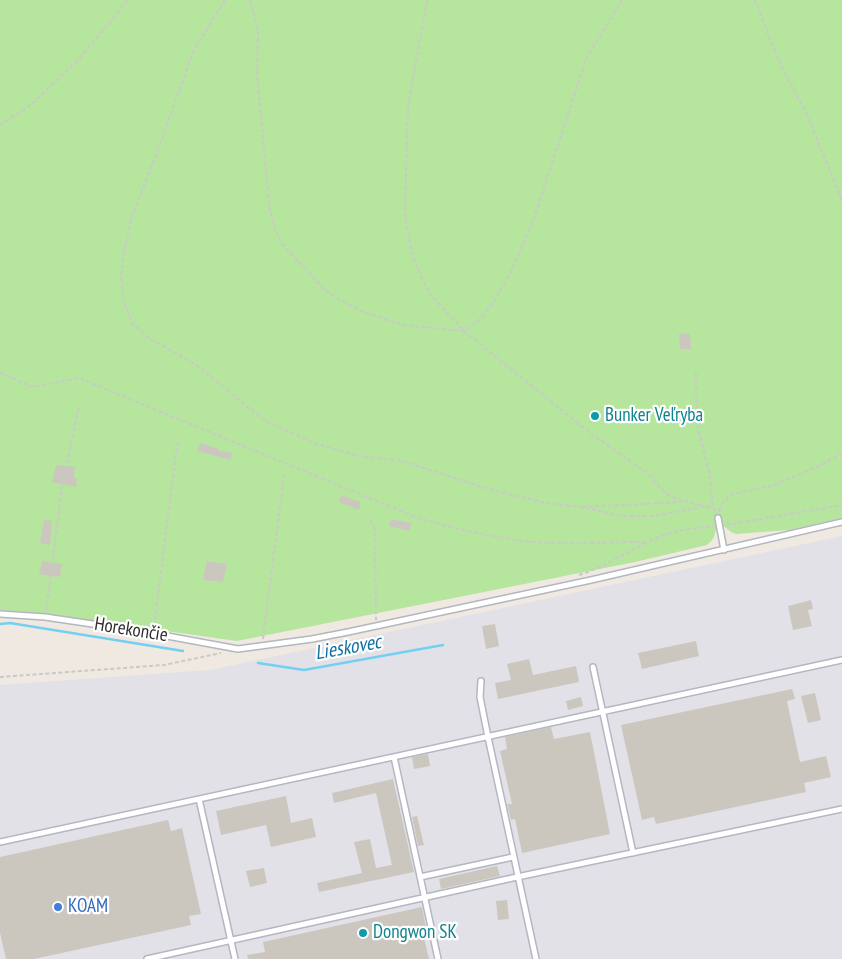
<!DOCTYPE html>
<meta charset="utf-8">
<style>
body{margin:0}
canvas{display:block;background:#efe9e1}
</style>
<canvas width="842" height="959"></canvas>
<script>
const ctx = document.querySelector('canvas').getContext('2d');
ctx.lineJoin = 'round';
function paint(path, color) { ctx.fillStyle = color; ctx.fill(path, 'evenodd'); }
function trace(path, color, width, dash) { ctx.strokeStyle = color; ctx.lineWidth = width; ctx.lineCap = dash ? 'butt' : 'round'; ctx.setLineDash(dash || []); ctx.stroke(path); }
function drawText(font, color, halo, rows, align = 'center') {
  ctx.font = font + ' "PT Sans Narrow",sans-serif'; ctx.lineWidth = 4.5; ctx.setLineDash([]); ctx.textBaseline = 'middle'; ctx.strokeStyle = halo; ctx.fillStyle = color; for (const [text, x, y, turn = 0] of rows) {
    ctx.save(); ctx.translate(x, y); ctx.rotate((+turn || 0) * Math.PI / 180); ctx.textAlign = isNaN(turn) ? turn : align; if (halo) ctx.strokeText(text, 0, 0); ctx.fillText(text, 0, 0); ctx.restore();
  }
}
paint(new Path2D(`
 M842,536v423h-842v-274l210,-15z`), '#e3e1e8');
paint(new Path2D(`
 M0,0h842v518l-53,12 -53,4 -5,-2 -6,-5h-8c-3,8 -2,12 -10,18l-72,17 -398,79 -192,-27 -45,-4z`), '#b6e59e');
trace(new Path2D(`
 M0,624l10,-1 173,28
 M258,663l46,7 139,-25`), '#75cff0', 2.5);
paint(new Path2D(`
 M690,333l1,16h-11l-1,-15z
 M200,443l19,6v2l13,2 -1,7 -34,-9z
 M56,465l19,2 -1,11 3,1 -1,8 -24,-5z
 M341,495l19,7 -1,8 -20,-8z
 M391,519l20,4 -1,8 -21,-5z
 M44,520l8,1 -2,24 -10,-2z
 M42,561l20,3 -2,13 -21,-3z
 M207,561l20,3 -4,18 -20,-2z
 M811,600l2,9 -5,1 4,16 -19,4 -5,-24z
 M495,624l4,22 -13,3 -4,-23z
 M696,641l3,15 -57,13 -4,-16z
 M529,659l4,16 43,-9 3,16 -81,17 -3,-16 16,-3 -4,-16z
 M792,689l3,10 -8,2 13,61 26,-6 5,21 -27,6 2,9 -150,32 -2,-7 -12,3 -21,-95z
 M815,693l6,27 -13,3 -7,-27z
 M581,697l2,9 -15,4 -2,-9z
 M551,727l3,12 36,-7 20,102 -88,19 -7,-34 -4,1 -4,-16h5l-12,-53 7,-2 -2,-12z
 M428,754l2,12 -16,3 -2,-12z
 M393,779l21,93 -95,20 -2,-9 45,-10 -8,-31 16,-3 6,29 16,-3 -16,-72 -42,10 -2,-10z
 M286,796l5,27 21,-5 4,19 -45,10 -5,-22 -45,10 -5,-24z
 M417,816l7,29 -6,1 -6,-29z
 M168,820l3,11 11,-3 19,86 -12,2 2,9 -157,34h-28l-6,-26v-76z
 M497,866l3,10 -59,13 -2,-10z
 M264,868l3,15 -17,4 -4,-16z
 M507,900l2,19 -11,1 -2,-19z
 M422,907l5,26 -4,1 6,25h-181l-1,-4 18,-3 -2,-10z`), '#cbc7bf');
const service = new Path2D(`
 M718,518l6,32
 M0,614l45,3 95,14 98,18 74,-10 36,-7 243,-52 251,-58
 M593,667l40,186
 M481,681l-1,16 8,40 48,222
 M394,757l44,202
 M199,799l36,160
 M0,842l842,-182
 M420,877l93,-20
 M147,959l370,-82 325,-68`);
trace(service, '#b4b7c1', 8);
trace(new Path2D(`
 M225,0l-32,52 -38,106 -23,58 -8,35 -3,26 3,24 8,22 18,16 45,25 69,56 50,23 44,13 44,5 93,30 52,12 33,4 42,9h33l50,-10 8,2 4,4
 M250,0l8,31 -1,43 13,137 4,15 8,18 45,48 31,18 45,15 61,6 15,-11 15,-19 16,-27 23,-53 53,-162 36,-59
 M427,0l-19,106 -3,108 7,41 17,38 35,38 122,99 64,45 10,13 11,9 32,9
 M755,0l22,57 29,56 36,87
 M0,125l32,-21 47,-45 49,-59
 M0,373l33,14 46,-9 339,140c38,11 76,20 115,24 39,3 77,0 115,0
 M696,373l1,51 13,52 3,32
 M582,507l100,-5
 M719,511l4,-9 9,-8 40,-8 53,-23 17,-10
 M371,520l4,10 1,90
 M726,525l116,-20
 M579,575c30,-9 55,-29 85,-40 16,-6 33,-7 50,-9
 M46,611l17,-130 16,-74
 M154,626l24,-186
 M263,639l21,-164
 M0,677l164,-12 57,-12`), '#c9c9c9', 2, [4, 2.5]);
trace(service, '#fff', 5);
for (const [x, y, r, color] of [
 [595,416,5,"#0f9aa8"],
 [58,907,5,"#3f7fe0"],
 [363,933,5,"#0f9aa8"]
]) { const dot = new Path2D(); dot.arc(x, y, r, 0, 2 * Math.PI); ctx.fillStyle = color; ctx.fill(dot); trace(dot, '#fff', 2); }
drawText('19px', '#0d838f', '#fff', [
 ["Bunker Veľryba",605,416],
 ["Dongwon SK",373,933]
], 'left');
drawText('19px', '#2e2e2e', '#fff', [
 ["Horekončie",131,630,9]
]);
drawText('19px', '#366cbe', '#fff', [
 ["KOAM",68,907]
], 'left');
drawText('italic 20px', '#0d6fa3', '#fff', [
 ["Lieskovec",348,648,-10]
]);
</script>
